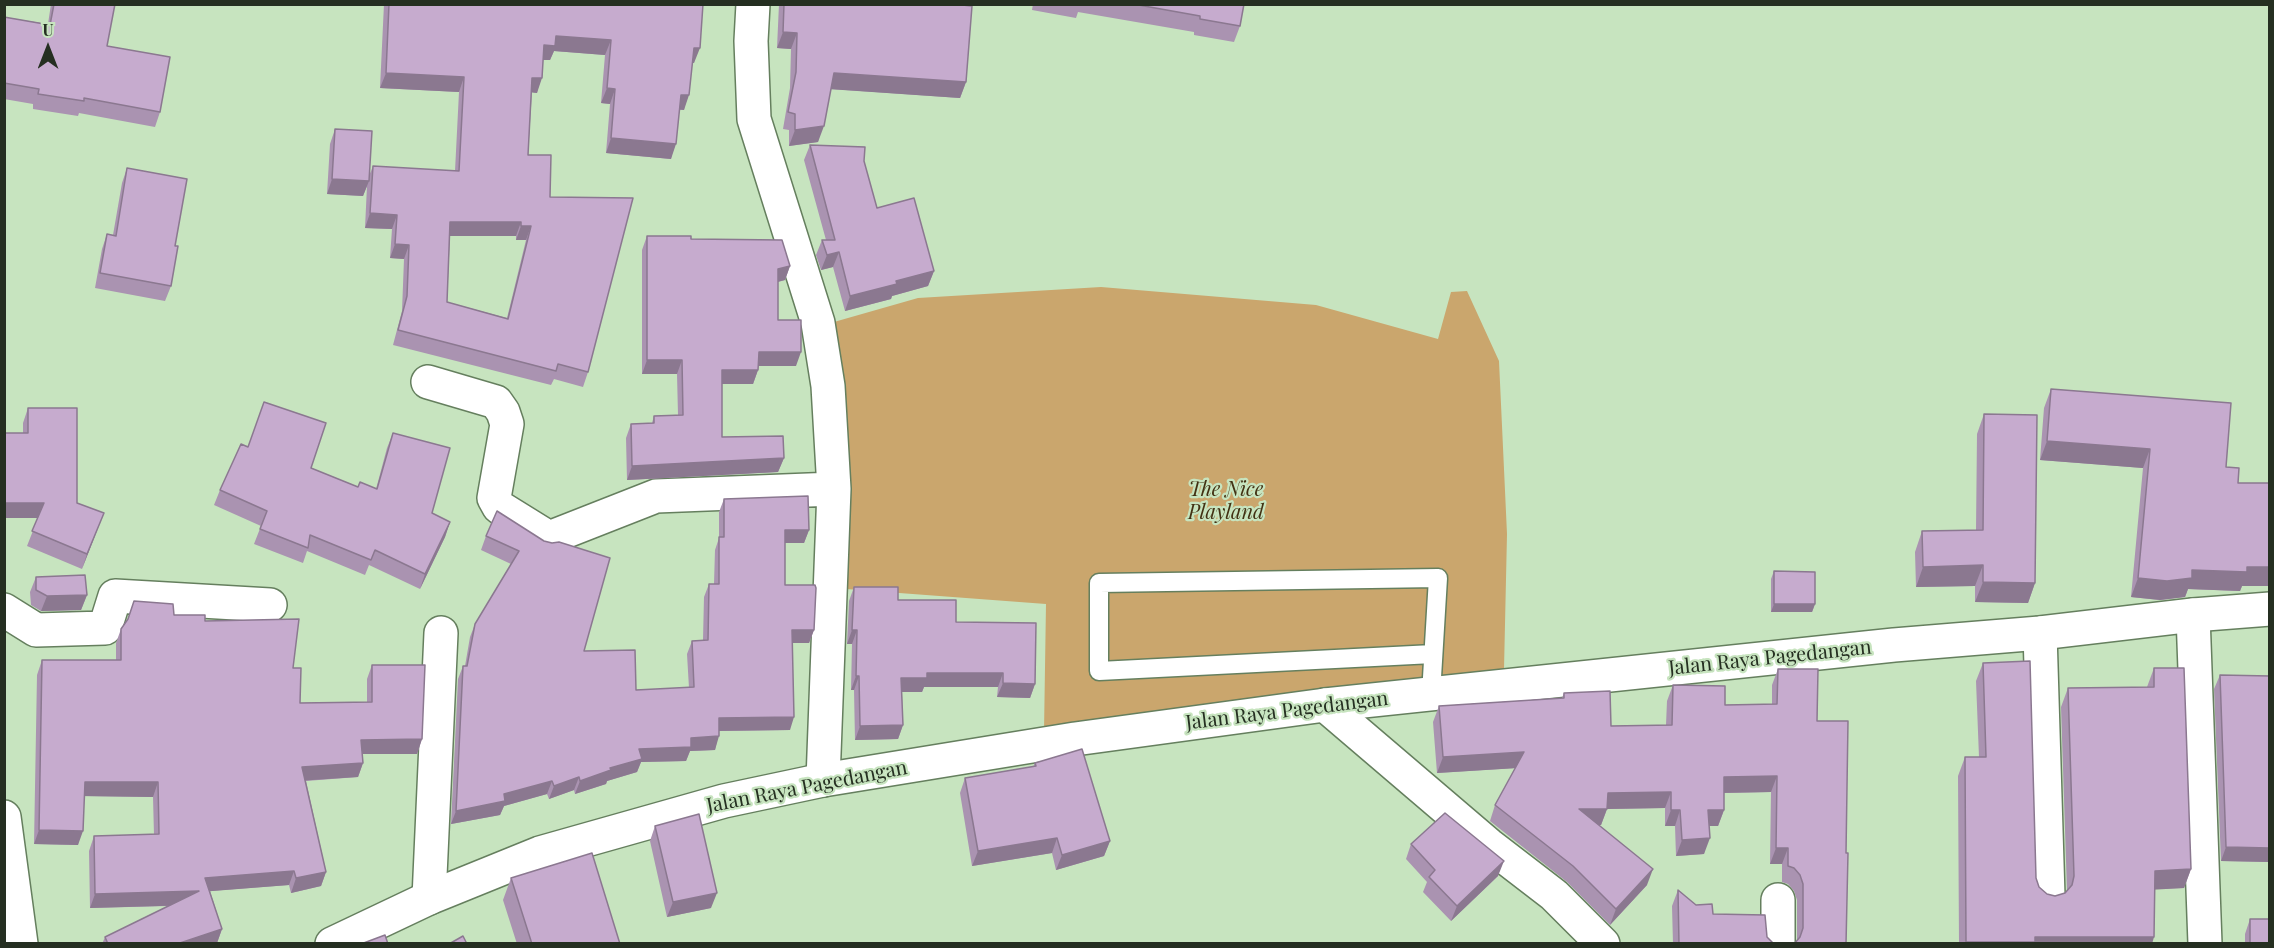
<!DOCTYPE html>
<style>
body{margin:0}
#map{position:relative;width:2274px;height:948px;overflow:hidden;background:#c7e4bf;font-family:"Playfair Display",serif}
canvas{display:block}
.frame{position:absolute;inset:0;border:6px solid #252f21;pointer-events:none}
.north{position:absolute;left:18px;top:18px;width:60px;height:60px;-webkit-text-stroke:4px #c7e4bf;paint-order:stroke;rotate:0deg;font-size:16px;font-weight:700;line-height:24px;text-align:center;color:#252f21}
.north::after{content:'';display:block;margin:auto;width:21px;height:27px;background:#252f21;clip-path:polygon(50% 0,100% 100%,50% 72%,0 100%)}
</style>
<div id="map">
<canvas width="2274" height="948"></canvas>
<div class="frame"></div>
<div class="north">U</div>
</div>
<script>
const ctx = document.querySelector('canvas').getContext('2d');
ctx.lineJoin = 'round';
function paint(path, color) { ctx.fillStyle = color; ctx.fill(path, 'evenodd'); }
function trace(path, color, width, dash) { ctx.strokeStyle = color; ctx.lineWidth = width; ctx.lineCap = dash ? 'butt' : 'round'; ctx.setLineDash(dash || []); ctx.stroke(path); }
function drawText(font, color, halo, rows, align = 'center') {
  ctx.font = font + ' "Playfair Display",serif'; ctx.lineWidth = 4.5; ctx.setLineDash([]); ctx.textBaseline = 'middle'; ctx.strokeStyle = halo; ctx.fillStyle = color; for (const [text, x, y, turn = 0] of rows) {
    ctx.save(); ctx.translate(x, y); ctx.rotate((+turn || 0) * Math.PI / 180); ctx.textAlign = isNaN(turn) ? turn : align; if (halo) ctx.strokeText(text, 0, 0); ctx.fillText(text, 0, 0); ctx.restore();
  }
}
paint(new Path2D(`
 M1101,287l215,18 122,34 13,-47 16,-1 32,70 8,173 -3,135 -460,63 2,-128 -200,-15 -12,-267 84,-24z`), '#caa66d');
const lane = new Path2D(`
 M1431,694l7,-116 -339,5v88l334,-17`);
const street = new Path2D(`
 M753,4l-2,37 3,78 64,204 10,63 6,103 -11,291
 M428,382l68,20 7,10 4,12 -13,74 5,9 50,31 107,-42 178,-7
 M4,610l32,20 69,-2 10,-32 155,9
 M2193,615l12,329
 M2040,633l8,263
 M1325,705l164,140 65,50 49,49
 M4,817l17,127
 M429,898l12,-265
 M1778,900v44`);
const secondary = new Path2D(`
 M332,944l97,-46 111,-45 184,-52 99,-21 252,-41 250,-34 569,-60 146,-12 153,-18 77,-6`);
trace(lane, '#657f5e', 21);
trace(street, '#657f5e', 36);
trace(secondary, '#657f5e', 36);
trace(lane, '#fff', 18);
trace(street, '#fff', 33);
trace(secondary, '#fff', 33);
paint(new Path2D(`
 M51,4h64l-8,42 53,66 -5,15 -76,-14 -1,3 -45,-7v-5l-29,-5v-82l44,7z
 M384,4h319l-9,59h-2l-8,47h-5l-8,49 -65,-6 4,-49 -9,-1 4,-48 -51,-4 -4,9h-7l-6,33 -5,-1 -4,63 22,42 38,175 -5,15 -29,-8 -3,6 -158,-40 9,-34 2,-52 -14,-1 2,-29 -27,-1 2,-42 -4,10 -36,-2 3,-50 5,-15 34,47 4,-10 82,5 4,-79 -79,-4zM450,236h66v4h10l-19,78 -60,-16z
 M779,4h173l14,78 -6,16 -129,-9 -13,53 -29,4v-16l-6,-1 7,-41 1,-39 -14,-1z
 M1033,4h211l-4,22 -6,16 -40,-7v-3l-116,-20 -2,6 -44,-8z
 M810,145l54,16 13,47 57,63 -6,15 -36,10 -1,3 -46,12 -12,-44 -12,3 -5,-15 6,-15h4l-22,-80z
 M127,168l48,78 -4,40 -6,15 -70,-13 7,-39 5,-15 6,1 9,-52z
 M647,236l44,3 99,27 -5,14 -7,2v38l18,46h-38v4l-5,14h-31v53l62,21 -6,14 -151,8 -1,-42 5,-14 21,-1 2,-7 24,-1 -1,-41h-35v-124z
 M2051,389l175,78 12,16 32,103h-28l-2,5 -52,-2 -3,8 -25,3 -29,-3 12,-129 -103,-8 4,-52z
 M28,408l49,95 21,25 -16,41 -55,-23 11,-28h-34l19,-85v-10z
 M1984,414l51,169 -7,20 -53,-1v-16l-59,1 -1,-35 7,-21 54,-1 1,-96z
 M393,433l39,80 18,9 -5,15 -25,52 -51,-24 -4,10 -58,-24 -4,12 -49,-19 7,-18 -47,-21 6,-15 28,-43 63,21 47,19 18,2 11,-41z
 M724,499l85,31 -5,13h-19v42l29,45 -5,13h-17l-2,87 -71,1 -4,19 -25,1 -4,10 -45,1 -4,10 -30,9 -1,3 -31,10 -1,-4 -25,9 -2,-5 -43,12 -4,9 -49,9 7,-145 5,-13h2l5,-29 5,-13 36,-60 -30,-14 5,-14 11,-25 87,140 52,39 53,-2 -2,-34 5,-13 11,-1 1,-43 5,-13h5l1,-34 4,-12v-26z
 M1774,571l41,33 -3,8h-41v-33z
 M36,577l51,18 -6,15 -40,1 -10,-6 -1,-13z
 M854,587l44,13 58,22 79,62 -5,14 -33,-1 1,-10h-74l-2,5h-20l1,33 -5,14 -43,1 -1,-50h-3l1,-46h-5l2,-43z
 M134,601l40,14 31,6 88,47 7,35 67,-1v-23l5,-14 50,74 -5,15h-55l1,9 -5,14 -52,4 20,91 -5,14 -30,7 -2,-8 -79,6 12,38 -5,14 -2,1h-113l3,-7 63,-31 -78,2 -1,-57 5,-15 60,-1 -1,-38 -69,-1 -6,49 -44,-1 3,-169 5,-15h74v-17l5,-14 6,-8z
 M1983,663l53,215 3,9 8,7 8,2 10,-3 2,-2 -6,-184 7,-19 79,-1 7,-19 37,201 -7,19 -30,1 -2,55h-193l-1,-168 7,-19h14l-3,-76z
 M1778,669l39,52 29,223 -49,-4v-40l-3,-9 -6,-7 -6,-2v-18h-12l1,-72 -47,1v17l-6,16h-9l-5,28 -28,2 -1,-30h-10v-18l-58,1 -6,16h-2l48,60 -37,40 -43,-43 -77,-61 5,-16 20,-37 -78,5 -4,-51 6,-16 123,-8 2,-5 47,33 55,-1 1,-24 6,-16 52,20 47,-1v-19z
 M2220,675l50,187 -49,-1 -7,-172z
 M1035,763l75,78 -6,15 -48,14 -4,-17 -80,13 -12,-73 5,-15 68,-11z
 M655,826l56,82 -44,9 -17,-76z
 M1411,844l87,32 -47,45 -28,-29 4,-10 -21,-23z
 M511,878l109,66h-103l-14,-44z
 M1678,890l18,15 17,9 54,23 7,7h-101l-1,-38z
 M2250,919l20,25h-25v-10z`), '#aa93b1');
paint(new Path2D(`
 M783,32l14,1 -6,16 -14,-1z
 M556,36l55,4 -6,15 -51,-4 -4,9h-11l5,-15z
 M694,48h6l-6,15 -6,-1z
 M386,73l78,4 -5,15 -79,-4z
 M834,73l132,9 -6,16 -132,-9z
 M532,78h10l-5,15 -10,-1z
 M607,88l8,1 -5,15 -9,-1z
 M681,95h8l-5,15 -8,-1z
 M824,126l-6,16 -29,4 6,-16z
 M611,138l65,6 -5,15 -65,-6z
 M332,179l37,2 -6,15 -36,-2z
 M370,213l27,2 -5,14 -27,-1z
 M450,222h71l-5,14h-71z
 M521,226h10l-5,14h-10z
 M395,244l14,1 -5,14 -14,-1z
 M839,252l-6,15 -12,3 6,-15z
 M790,266l-5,14 -12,3 5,-14z
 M934,271l-6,15 -36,10 -1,3 -46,12 5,-15 46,-15z
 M759,352h42l-5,14h-42z
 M647,360h35l-5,14h-35z
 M722,370h36l-5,14h-36z
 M2047,441l103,8 -7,19 -103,-8z
 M784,458l-6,14 -151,8 5,-14z
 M4,503h40l-5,15h-35z
 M104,513l-6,15 -16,41 5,-15z
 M450,522l-5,15 -25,52 5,-15z
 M785,530h24l-5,13h-24z
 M1983,565l-8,21 -59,1 7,-20z
 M2247,567h23v19h-28l-2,5 -52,-2 -3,8 -25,3 -29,-3 7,-19 54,-8z
 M1983,582l52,1 -7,20 -53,-1z
 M87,595l-6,15 -40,1 6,-15z
 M1774,604h41l-3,8h-41z
 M792,630h22l-5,13h-22z
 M852,630h5l-5,14h-5z
 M927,673h76l-5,14h-74l-2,5h-26l5,-14z
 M856,676h3l-5,14h-3z
 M1003,683l32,1 -5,14 -33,-1z
 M794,717l-4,13 -76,1 5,-13z
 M903,725l-5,14 -43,1 5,-14z
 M719,736l-4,14 -25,1 -4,10 -45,1 -4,10 -30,9 -1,3 -31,10 5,-13 30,-13 29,-19 52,-11z
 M422,739l-5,15h-61l5,-14z
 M1524,752l-6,16 -81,5 6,-16z
 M363,763l-5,14 -61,4 5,-14z
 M1777,776l-6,16 -53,1 6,-16z
 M579,777l-5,13 -25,9 5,-13z
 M552,781l-5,13 -43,12 -4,9 -49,9 5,-13 48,-17z
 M85,782h73l-5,15 -74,-1z
 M1671,792l-6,16 -58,1 -6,16h-28l6,-16 29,-16z
 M1671,810h9l-5,16h-10z
 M1708,810h16l-6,16h-16z
 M39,830l44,1 -5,14 -44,-1z
 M1057,838l-5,15 -80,13 6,-15z
 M1710,838l-6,16 -28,2 6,-16z
 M1110,841l-6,15 -48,14 6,-15z
 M2226,847l44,1v14l-49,-1z
 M1776,848h12l-6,16h-12z
 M1504,861l-6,15 -47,45 6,-15z
 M1653,869l-6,16 -37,40 6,-16z
 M2191,869l-7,19 -36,2 7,-19z
 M294,871l-5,14 -89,7 5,-14z
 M326,872l-5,14 -30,7 5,-15z
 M199,891l-5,14 -104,3 5,-14z
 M717,893l-6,15 -44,9 6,-15z
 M222,929l-5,14 -2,1h-38z
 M2035,937h119l-2,7h-187l1,-2z`), '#8b7890');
const building = new Path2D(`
 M54,4h61l-8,42 63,11 -10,55 -76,-14v3l-46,-7 1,-5 -35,-6v-66l46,8z
 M389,4h314l-3,44h-6l-5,47h-8l-5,49 -65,-6 4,-49 -8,-1 4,-48 -55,-4 -1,10 -11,-1 -2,33h-10l-4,77h23l-1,42 83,1 -45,174 -30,-8 -2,7 -158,-41 9,-34 2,-51 -14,-1 2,-29 -27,-2 3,-47 86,5 5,-94 -78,-4zM450,222h71v4h10l-23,93 -61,-17z
 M784,4h168l20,2 -6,76 -132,-9 -10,53 -29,4v-16l-7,-2 8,-40 1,-39 -14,-1z
 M1133,4h111l-4,22 -40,-7v-3z
 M335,129l37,2 -3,50 -37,-2z
 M810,145l55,2 -1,14 13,47 37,-10 20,73 -38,10 1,3 -47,12 -11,-44 -12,3 -5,-15h13z
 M127,168l60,11 -12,67h3l-7,40 -71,-13 7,-39 9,2z
 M647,236h44v3l91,1 8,26 -12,3v51h23v32h-42l-1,18h-36v67l61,-1 1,22 -152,8 -1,-42 23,-1v-7l29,-1 -1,-55h-35z
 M2051,389l180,14 -5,64 13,1 -1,15h32v84h-23v5l-55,-2v8l-25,3 -29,-3 12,-129 -103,-8z
 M264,402l62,21 -15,45 47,19 2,-5 17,7 16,-56 57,15 -18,65 18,9 -25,52 -50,-24 -4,10 -61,-25 -2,13 -48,-19 7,-18 -47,-21 21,-46 7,3z
 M28,408h49v95l27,10 -17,41 -55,-23 12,-28h-40v-70h24z
 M1984,414l53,1 -2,168 -52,-1v-17l-60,2 -1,-36 61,-1z
 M808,496l1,34h-24v55h30l1,3 -2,42h-22l2,87 -75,1v18l-28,2v9l-52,2 3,10 -32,9 1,2 -31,11 -1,-4 -25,9 -2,-5 -48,13 1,7 -49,10 7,-145h4l8,-42 44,-73 -33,-15 11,-25 47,30 8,2 7,-1 51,16 -26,93 51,-1 1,40 58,-3 -2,-46 16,-1 1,-56h10v-47h5v-38z
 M1774,571l41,1v32h-41z
 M85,575l2,20 -40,1 -11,-6v-13z
 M854,587h44v13h58v22l80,1 -1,61 -32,-1v-10h-76v5h-26l2,47 -43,1 -1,-50h-3l1,-46h-5z
 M134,601l39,3 1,11h31v6l94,-2 -6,49h8l-1,35 72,-1v-37h53l-3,74 -61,1 2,23 -61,4 24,105 -30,6 -2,-7 -89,7 17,51 -45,15h-69l-3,-7 94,-46 -104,3 -1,-58 65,-2 -1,-52h-73l-2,49 -44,-1 3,-170h79v-31l7,-10z
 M2030,661l6,217 3,9 8,7 8,2 10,-3 7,-8 2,-9 -6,-188 86,-1v-19h30l7,201 -36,2 -1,66h-119v5h-69l-1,-185h21l-3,-94z
 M1778,669h40l-1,52h31l-2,132h2l-2,91h-52l6,-7 3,-9v-44l-3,-9 -6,-7 -6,-2v-18h-12l1,-72 -53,1v33h-16l2,28 -28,2 -2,-30h-9v-18l-63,1 -1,16h-28l74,60 -37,40 -43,-43 -78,-61 29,-53 -81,5 -4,-51 125,-8v-5l46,-2 1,35 61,-1 1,-40 52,1v19l52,-1z
 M2220,675l50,1v172l-44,-1z
 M1082,749l28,92 -48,14 -5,-17 -79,13 -13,-73 71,-12 -1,-3z
 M1445,813l59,48 -47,45 -28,-29 6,-7 -24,-26z
 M699,814l18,79 -44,9 -18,-76z
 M592,853l28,91h-88l-21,-66z
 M1678,890l18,15 16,-1 1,10 52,1 2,22 7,7h-95z
 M2250,919h20v25h-20z
 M385,935l3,9h-27z
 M463,936l4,8h-18z`);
paint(building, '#c6abce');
trace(building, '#8b7890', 1.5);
drawText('italic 20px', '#423113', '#c7e4bf', [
 ["The Nice",1226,490],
 ["Playland",1226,513]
]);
drawText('20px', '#252f21', '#c7e4bf', [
 ["Jalan Raya Pagedangan",1770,658,-6],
 ["Jalan Raya Pagedangan",1287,711,-7],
 ["Jalan Raya Pagedangan",807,787,-11]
]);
</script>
